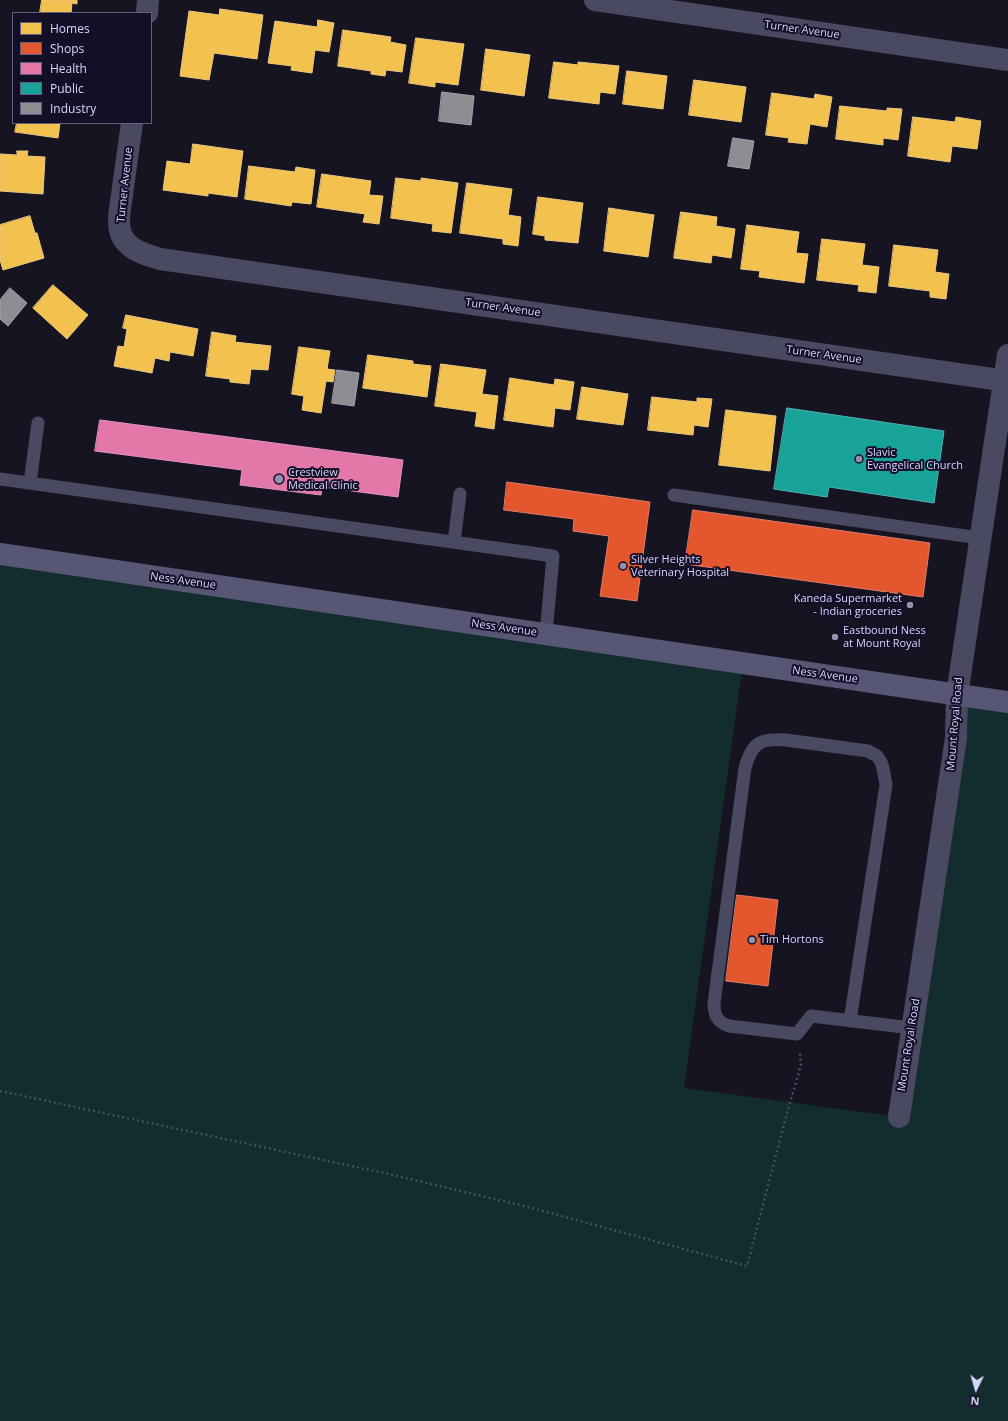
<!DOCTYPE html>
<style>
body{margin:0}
#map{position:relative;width:1008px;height:1421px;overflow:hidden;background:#161421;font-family:"Open Sans",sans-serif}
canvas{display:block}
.legend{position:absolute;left:12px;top:12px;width:140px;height:112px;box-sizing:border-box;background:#130f26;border:1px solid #625e7d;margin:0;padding:5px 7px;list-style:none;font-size:12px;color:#d9d4ff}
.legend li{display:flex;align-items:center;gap:8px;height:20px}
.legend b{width:20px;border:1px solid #625e7d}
.north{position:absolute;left:956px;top:1369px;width:40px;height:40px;-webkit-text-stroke:3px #130f26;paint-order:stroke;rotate:185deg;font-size:11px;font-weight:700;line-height:16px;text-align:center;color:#d9d4ff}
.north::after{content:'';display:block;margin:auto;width:14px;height:18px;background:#d9d4ff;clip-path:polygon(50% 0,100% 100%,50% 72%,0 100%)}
</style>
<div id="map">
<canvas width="1008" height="1421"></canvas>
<ul class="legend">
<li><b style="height:11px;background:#f2c14e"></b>Homes</li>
<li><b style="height:11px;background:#e4572e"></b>Shops</li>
<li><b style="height:11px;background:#e377a8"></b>Health</li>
<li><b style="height:11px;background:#17a398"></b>Public</li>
<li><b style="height:11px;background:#8d8d92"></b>Industry</li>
</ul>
<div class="north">N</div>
</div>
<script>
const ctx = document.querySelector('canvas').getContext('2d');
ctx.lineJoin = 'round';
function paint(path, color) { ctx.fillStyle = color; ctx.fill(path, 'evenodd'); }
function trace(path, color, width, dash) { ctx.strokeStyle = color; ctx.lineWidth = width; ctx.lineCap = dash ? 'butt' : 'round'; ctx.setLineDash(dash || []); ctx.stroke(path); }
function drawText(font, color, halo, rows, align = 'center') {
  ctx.font = font + ' "Open Sans",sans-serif'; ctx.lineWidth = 4; ctx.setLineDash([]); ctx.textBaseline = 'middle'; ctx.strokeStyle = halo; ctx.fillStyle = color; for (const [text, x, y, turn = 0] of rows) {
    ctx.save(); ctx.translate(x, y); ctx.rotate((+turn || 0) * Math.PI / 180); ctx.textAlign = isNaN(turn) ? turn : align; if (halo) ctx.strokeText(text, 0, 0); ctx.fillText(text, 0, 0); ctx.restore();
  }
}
paint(new Path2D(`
 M0,554l743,109 -59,425 215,29 58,-422 51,7v719h-1008z`), '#132c2d');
const homes = new Path2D(`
 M42,0h35v4l-5,-1 -1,10h-31z
 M220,9l43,6 -6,44 -43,-6 -5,27 -29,-4 9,-65 30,4z
 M318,20l16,3 -5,29 -14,-2 -3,23 -21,-3 1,-4 -24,-3 7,-42 42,6z
 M343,30l48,7 -1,5 16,3 -4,27 -16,-2 -1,6 -14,-2v-3l-33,-5z
 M416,38l48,6 -6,41 -23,-3v5l-26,-4z
 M486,49l44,6 -6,41 -43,-6z
 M554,62l24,3v-3l41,4 -4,28 -15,-2 -1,12 -50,-6z
 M627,71l40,5 -4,33 -40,-5z
 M694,80l52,7 -5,35 -52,-7z
 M772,93l42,6 1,-5 17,3 -5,30 -17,-3 -3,20 -19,-2 1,-4 -23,-3z
 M840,106l47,5v-3l15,1 -4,31 -15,-2v7l-47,-6z
 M913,117l42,5 1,-5 25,4 -4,28 -25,-3 -2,16 -42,-6z
 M17,123h43l-2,15 -43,-6z
 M193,144l50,7 -6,46 -29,-4v3l-45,-6 4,-29 23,3z
 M17,151h11l-1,5 18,1 -2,37 -43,-3v-37l17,1z
 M249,166l46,6 1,-5 19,3 -4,34 -19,-2 -1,4 -46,-7z
 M322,174l49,7 -2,14 14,1 -4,28 -16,-2 2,-8 -48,-7z
 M396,178l25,3v-3l37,5 -7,50 -19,-2 1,-7 -42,-6z
 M467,183l45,6 -4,26 13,2 -3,29 -15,-2v-5l-43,-6z
 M538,197l45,6 -5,40 -33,-3v-4l-12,-2z
 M609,208l45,7 -6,42 -44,-6z
 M681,212l36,5 -1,9 19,3 -4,29 -19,-3 -1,8 -37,-5z
 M30,216l5,17h2l7,25 -41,12 -3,-10v-35z
 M747,225l52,7 -3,21 12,1 -4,29 -45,-6 1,-6 -19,-2z
 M822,239l43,5 -3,21 17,2 -3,26 -18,-2 1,-6 -42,-5z
 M894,245l44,5 -3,22 14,2 -3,25 -16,-2v-6l-41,-5z
 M53,285l35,30 -21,24 -34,-31z
 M126,315l72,14 -5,27 -23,-4 -1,9 -14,-3 -3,15 -38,-7 4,-20 6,1 3,-18 -4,-1z
 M212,332l24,4 -1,6 36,4 -3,24 -17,-1 -2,15 -19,-2v-3l-24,-3z
 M299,347l31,4 -3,18 8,1 -2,12 -7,-1 -5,32 -19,-3 2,-14 -12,-2z
 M368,355l45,6v3l18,2 -4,31 -64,-9z
 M441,364l45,6 -4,24 16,2 -4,33 -19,-3 2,-14 -42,-6z
 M510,378l44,7 1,-6 19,3 -4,28 -15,-2 -2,19 -49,-7z
 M582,387l46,7 -5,31 -46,-6z
 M652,397l45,5v-4l15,1 -4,28 -14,-2 -1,10 -45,-5z
 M726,410l50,6 -6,55 -51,-6z`);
paint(homes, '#f2c14e');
trace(homes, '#eac783', 1);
const shops = new Path2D(`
 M507,482l143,20 -13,99 -37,-5 9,-60 -36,-5 1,-12 -70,-9z
 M693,510l237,33 -7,54 -238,-33z
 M737,895l41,5 -10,86 -42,-5z`);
paint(shops, '#e4572e');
trace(shops, '#e17c6d', 1);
const health = new Path2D(`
 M100,420l303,40 -5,37 -76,-10 -1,8 -81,-10 2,-15 -147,-19z`);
paint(health, '#e377a8');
trace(health, '#e093c2', 1);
const public = new Path2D(`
 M787,408l157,23 -10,72 -105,-16 -2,10 -53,-8z`);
paint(public, '#17a398');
trace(public, '#51b2b7', 1);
const industry = new Path2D(`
 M442,92l32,4 -3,29 -32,-4z
 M733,138l21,3 -5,28 -21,-3z
 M10,288l17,15 -19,23 -8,-7v-19z
 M337,370l22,3 -5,33 -22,-3z`);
paint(industry, '#8d8d92');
trace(industry, '#a4a2b3', 1);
trace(new Path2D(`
 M0,1091l389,83 143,34 215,58 40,-153 14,-48 -1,-12`), '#44505f', 2.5, [2, 3]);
trace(new Path2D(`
 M0,479l553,77 -7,78
 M30,483l8,-60
 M674,495l306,43
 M454,542l6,-48
 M850,1021l36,-236 -3,-17 -2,-6 -4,-6 -9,-5 -82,-11c-25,-2 -34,2 -41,28l-31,235c0,12 3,19 15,23l68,8 14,-18c34,4 67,8 101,12`), '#4a4962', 13);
trace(new Path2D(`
 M595,0l413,60
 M147,13l1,-13
 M132,123c-3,21 -6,43 -9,64 -1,11 -4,23 -4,34 0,5 1,12 4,17 8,13 24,17 37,21l848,122
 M899,1117l57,-379 1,-43 51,-340`), '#4a4962', 22);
trace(new Path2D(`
 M0,554l1008,148`), '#575674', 22);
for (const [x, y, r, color] of [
 [859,459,4,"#9591b1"],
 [279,479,5,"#9591b1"],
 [623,566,4,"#9591b1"],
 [910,605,4,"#9591b1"],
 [835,637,4,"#9591b1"],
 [752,940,4,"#9591b1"]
]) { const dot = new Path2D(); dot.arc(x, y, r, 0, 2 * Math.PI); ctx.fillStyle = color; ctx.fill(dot); trace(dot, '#130f26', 1.5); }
drawText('11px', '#d9d4ff', '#130f26', [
 ["Turner Avenue",802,30,8],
 ["Turner Avenue",125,185,-84],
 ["Turner Avenue",503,308,8],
 ["Turner Avenue",824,355,8],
 ["Ness Avenue",183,581,8],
 ["Ness Avenue",504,628,8],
 ["Ness Avenue",825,675,8],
 ["Mount Royal Road",955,724,-85],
 ["Mount Royal Road",909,1045,-81]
]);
drawText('11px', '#d9d4ff', '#130f26', [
 ["Slavic",867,453],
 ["Evangelical Church",867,466],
 ["Crestview",288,473],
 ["Medical Clinic",288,486],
 ["Silver Heights",631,560],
 ["Veterinary Hospital",631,573],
 ["Kaneda Supermarket",902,599,"right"],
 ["- Indian groceries",902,612,"right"],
 ["Eastbound Ness",843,631],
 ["at Mount Royal",843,644],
 ["Tim Hortons",760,940]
], 'left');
</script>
